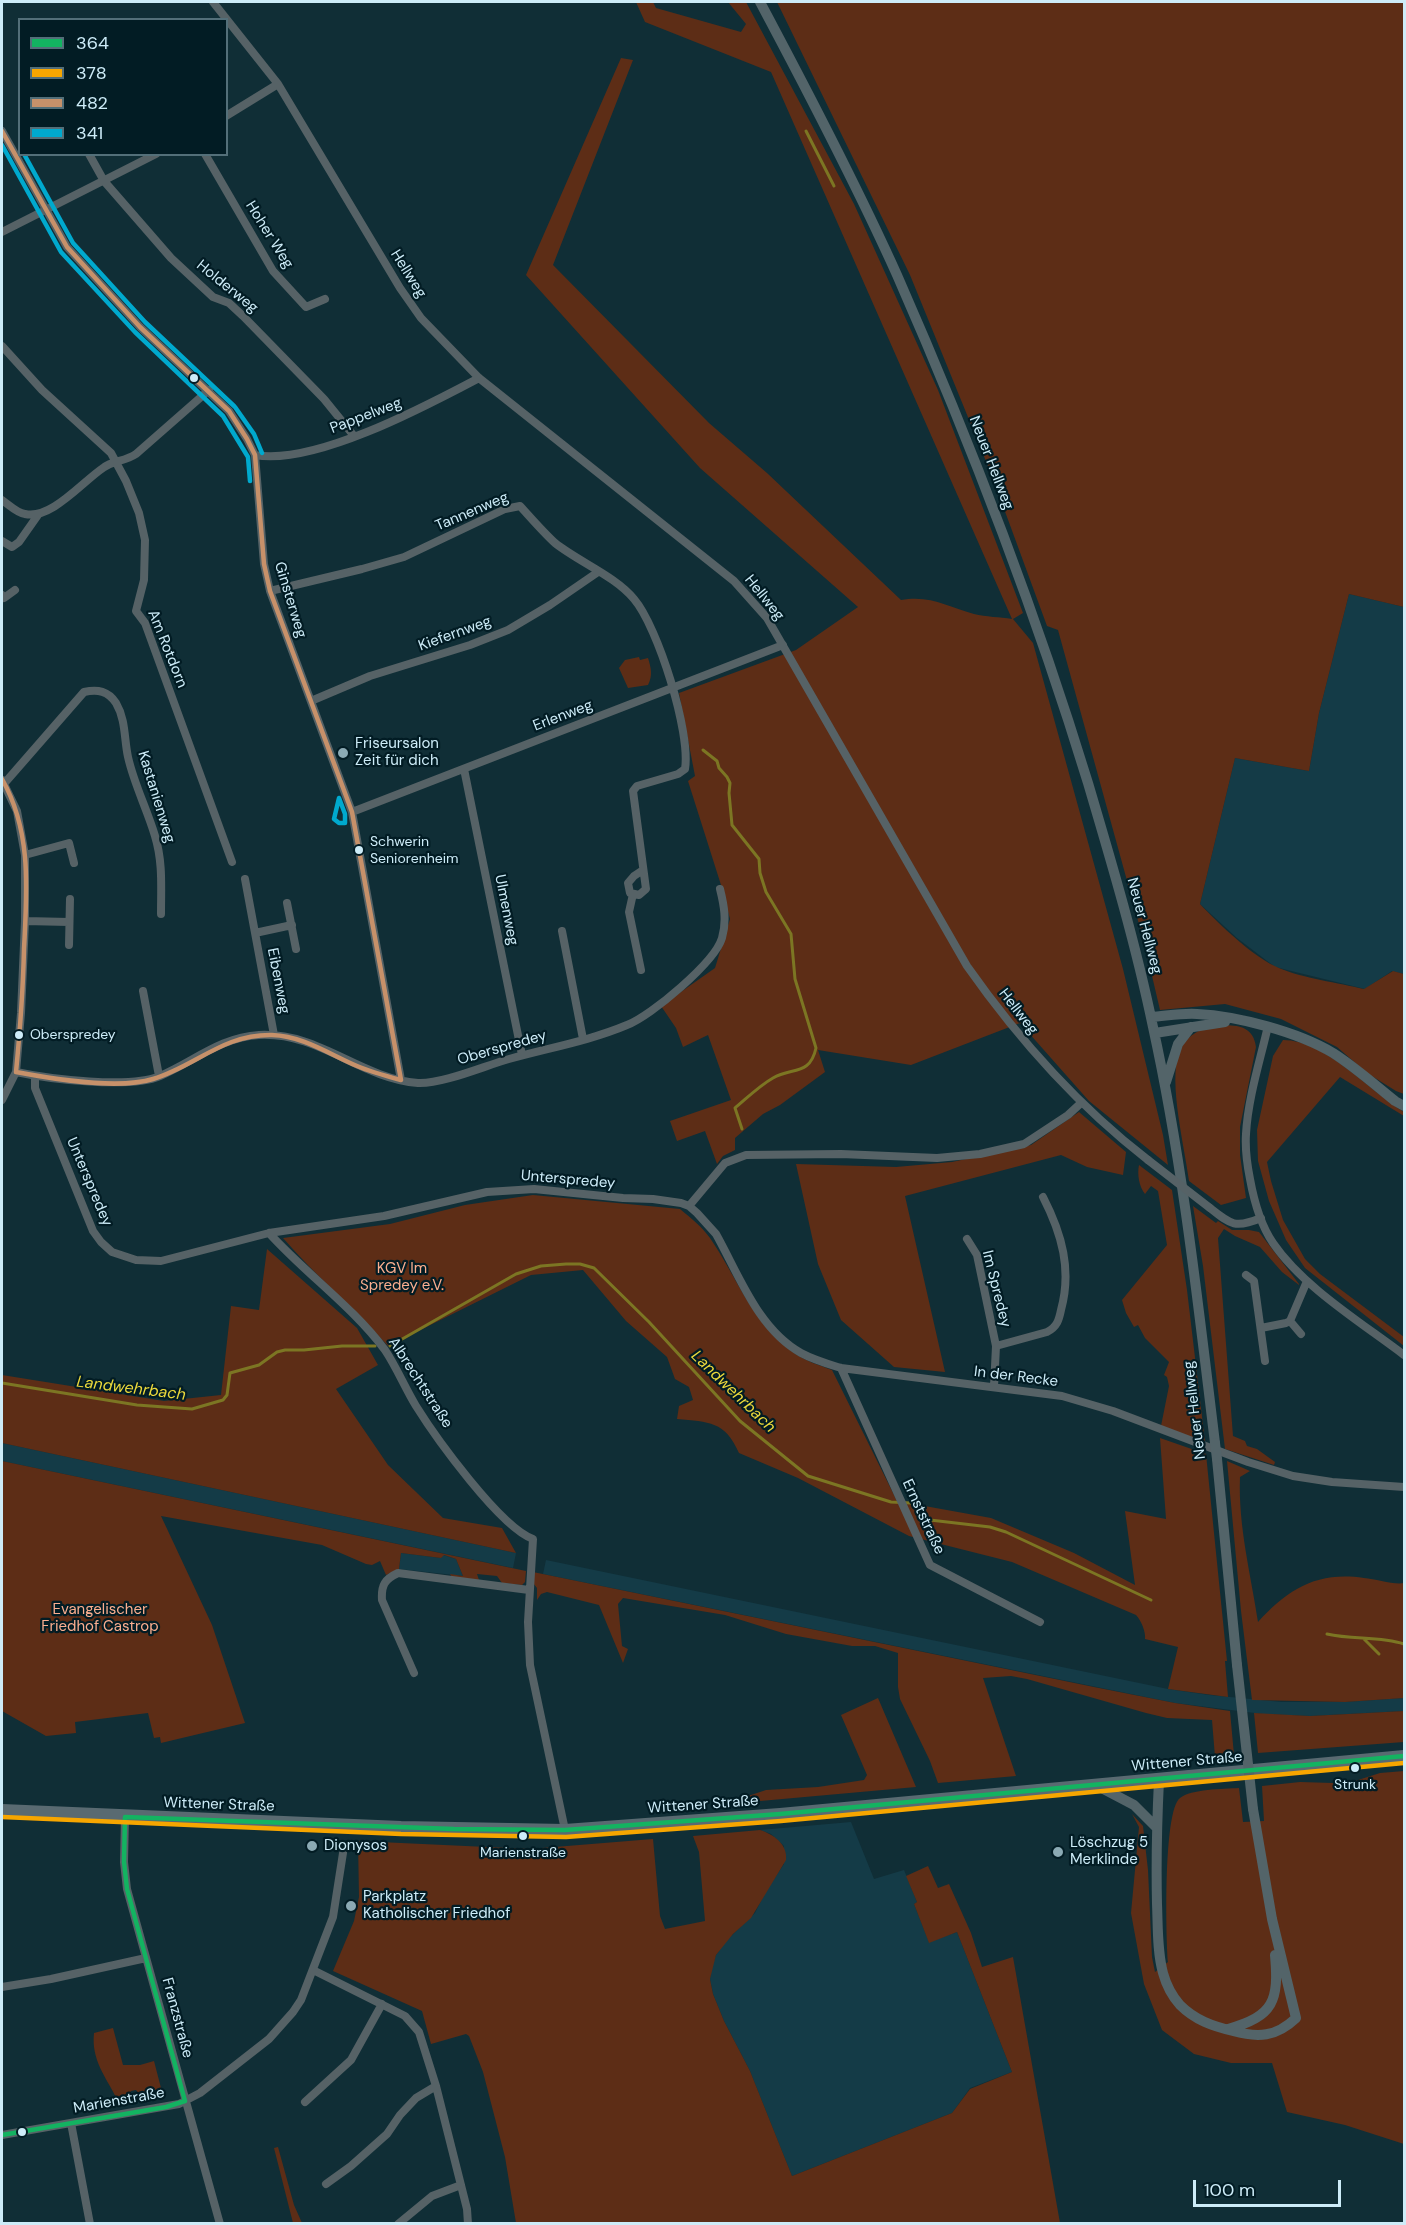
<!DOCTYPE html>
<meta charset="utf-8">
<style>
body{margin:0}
#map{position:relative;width:1406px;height:2225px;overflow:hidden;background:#102e36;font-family:"DM Sans",sans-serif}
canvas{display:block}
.frame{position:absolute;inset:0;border:3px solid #cdecf8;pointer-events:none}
.legend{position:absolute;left:18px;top:18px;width:210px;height:138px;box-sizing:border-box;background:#021c24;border:2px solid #536f79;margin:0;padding:8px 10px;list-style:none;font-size:18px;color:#cdecf8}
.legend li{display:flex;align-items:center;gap:12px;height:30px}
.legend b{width:30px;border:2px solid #536f79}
.scale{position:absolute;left:1193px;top:2180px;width:148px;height:27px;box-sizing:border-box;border:3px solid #cdecf8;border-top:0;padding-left:8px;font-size:18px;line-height:21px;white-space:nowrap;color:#cdecf8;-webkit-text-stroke:4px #021c24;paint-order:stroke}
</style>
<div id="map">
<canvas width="1406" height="2225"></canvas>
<div class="frame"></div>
<ul class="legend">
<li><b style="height:8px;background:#13b361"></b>364</li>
<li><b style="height:8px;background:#f7a600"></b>378</li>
<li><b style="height:8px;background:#c7916a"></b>482</li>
<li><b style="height:8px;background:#00a9ce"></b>341</li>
</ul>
<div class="scale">100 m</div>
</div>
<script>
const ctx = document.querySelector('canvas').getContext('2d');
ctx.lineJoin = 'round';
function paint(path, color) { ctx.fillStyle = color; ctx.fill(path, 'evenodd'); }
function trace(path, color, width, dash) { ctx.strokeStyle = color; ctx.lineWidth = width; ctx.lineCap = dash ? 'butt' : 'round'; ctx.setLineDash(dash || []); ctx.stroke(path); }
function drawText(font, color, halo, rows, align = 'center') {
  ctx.font = font + ' "DM Sans",sans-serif'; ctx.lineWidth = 4.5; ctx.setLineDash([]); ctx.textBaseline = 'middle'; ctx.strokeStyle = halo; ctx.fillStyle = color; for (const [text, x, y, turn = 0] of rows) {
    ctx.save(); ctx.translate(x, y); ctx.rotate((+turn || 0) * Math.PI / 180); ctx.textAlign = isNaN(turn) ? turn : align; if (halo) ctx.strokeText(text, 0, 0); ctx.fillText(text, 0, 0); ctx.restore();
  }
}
paint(new Path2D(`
 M1349,594l55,13v367l-12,-3 -27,18 -90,-22 -38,-29 -37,-34 35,-146 74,13 10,-58z
 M2,1443l514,110 -3,15 -511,-107z
 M401,1553l40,5 2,-3 13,4 7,17 -64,-7z
 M546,1560l622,129 41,6 73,7h63l59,-4v13l-94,5 -47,-2 -88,-11 -632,-129z
 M851,1822l23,57 30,-9 13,32 -3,2 15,38 28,-10 55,140 -42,16 -18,25 -160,63 -42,-105 -26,-50 -11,-27 -3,-15 1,-10 5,-14 10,-14 29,-28 11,-22 18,-27v-18l-13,-12 -11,-4z`), '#143b47');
paint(new Path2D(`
 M636,2h17l3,6 85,24 5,-8 -18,-22h18l108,202 84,186 85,223 -10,6 20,24 90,326 40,166 5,30 -79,-64 -69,-78 -109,42 -93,-15 7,22 -45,33 -17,9 -28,24v12l-12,6 -6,8 -12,-33 -28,10 -7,-20 61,-21 -23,-65 -25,12 -7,-19 -15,-22 54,-38 15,-49 -9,-34 -33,-104 7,-5 -16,-83 117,-43 62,-43 -158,-139 -174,-193 95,-217 12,2 -80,205 156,158 58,50 134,127c31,-5 46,7 73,14 12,3 26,3 38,5l-241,-547 -126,-50z
 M777,2h627v605l-55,-13 -30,119 -10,58 -74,-13 -35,146c19,20 54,54 79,64 23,10 60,15 85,21l29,-18 11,3v120l-8,-3 -29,-18 -30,-26 -56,-28 -56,-15 -65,6 -15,-64 -87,-316 -11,-4 -55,-150 -82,-201z
 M639,657l1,3 8,-2c3,10 5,17 0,27l-20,3 -9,-20 6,-8z
 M1210,1026c20,-1 43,-4 46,21l-16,80v28l6,43 -25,7 -32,-24c-4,-33 -21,-98 -10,-129 6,-15 18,-21 31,-26z
 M1283,1040c43,0 86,51 121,72v4l-64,-39 -73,85 4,19 12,39 22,39 15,15 84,63v9l-99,-78 -19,-28 -17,-39 -11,-40 -1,-31 16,-74z
 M1079,1112l47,40 -3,23 -36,-8 -26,-12 -156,41 40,176 -51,-5 -53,-47 -23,-56 -22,-100 100,3 56,-5 79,-17z
 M1139,1165l33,25 15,100 18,152 -44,-16 8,-40 -2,-9 -3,-2 5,-13 -24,-24 -7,-13 -4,2 -8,-14 -4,-13 45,-55 -9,-54 -7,-5 -6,8c-6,-7 -8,-20 -6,-29z
 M533,1195l147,14c11,9 22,18 30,29 27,39 43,87 84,115 11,8 25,12 38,17l65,131 94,17 83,35 61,32 -10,-74 41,8 -6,-81 46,16 21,207h-2l3,36 -60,-8 10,-42 -33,-8c1,-7 -4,-19 -9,-24l-124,-53 -103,-26 -111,-58 -59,-25c-14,-32 -30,-31 -62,-34l2,-13 14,-6 -4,-13 -14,-8 -8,-22 -41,-36 -43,-51 -52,5 -143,71c-34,-37 -72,-70 -105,-108l107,-14 75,-19z
 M1193,1206l23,17 2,-2 14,9h17l10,2 40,52v1l-17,-13 -22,-25 -25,-11 -11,-7 -6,9 15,198 12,5 2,5 10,3 18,13 -1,3 -49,-16 -22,-183z
 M267,1249l90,79 21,37 -42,24 52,76 55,53 59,10 14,25 -514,-110v-68l162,26 57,-6 10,-89 28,4z
 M2,1461l524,110 -1,11 -3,3 -20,-2 -5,-7 -20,-2 2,6 -27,-3 -2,-3 13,2 -7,-17 -12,-4 -3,3 -40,-5 -2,16 -13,6 -6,-14 -8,4 -6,-1 -44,-19 -161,-29 51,109 33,98 -84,20 -1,-6 -6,1 -6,-25 -73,9 1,11 -30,3 -44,-25z
 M1227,1461l23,10 -10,6c-2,49 11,98 18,145 30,-33 59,-51 106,-44 12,1 30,7 40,5v115l-59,4 -93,-2 -11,-89z
 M533,1572l561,115 81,16 55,8 4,44 -19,2 -3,-37 -45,-2 -21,-5 -119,-34 -16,-3 -28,2 33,98 -78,7 -8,-22 -30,-62 -2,-12v-34l-23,-7h-23l-66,-12 -61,-19 -102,-17 -5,6 4,42 6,3 -5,14 -24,-58 -52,-13 -6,2 -4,6v-12l-4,-5z
 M878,1698l38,89 -178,16 -2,-3 30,-10 52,-3 46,-7 3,-5 -26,-60z
 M1404,1711v31l-146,11 -4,-40 56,3z
 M1404,1771v373l-59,-19 -58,-13 -15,-49h-41l-37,-9 -32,-24 -18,-46 -13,-71 8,-86 -7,-13 11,12 5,44 4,87 3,15 13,-10c-2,-24 -5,-151 12,-164 11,-9 43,-9 59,-10l4,34 21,-1 -2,-35 38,-4 33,1 25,-3 22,-7z
 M760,1830c13,4 28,14 26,30l-35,58 -18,16 -17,21 -6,24 3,15 11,27 26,50 42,105 160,-63 18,-24 42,-17 -55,-140 -28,11 -15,-39 3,-2 -11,-26 22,-10 10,22 11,-4 22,49 11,34 31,-10 47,266h-544l-11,-66 -22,-85 -14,-36 -3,-2 -35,10 -9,-33 -89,-40 21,-50 5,-24 -1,-56 172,8 123,-10 7,77 5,13 40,-8 -6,-69 -6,-16z
 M113,2028l10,37h17l14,-4 7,27 -21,8 -4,-6 -5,1 -6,10 -8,-2c-11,-22 -26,-39 -23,-66z
 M278,2147l16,58 8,18h-9l-19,-75z`), '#5d2d16');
trace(new Path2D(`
 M806,131l28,55
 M703,750l14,11 2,7 8,9 3,6 -1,10 3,32 27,34 1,14 6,19 25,42 4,45 21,69c-6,28 -24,19 -43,30 -14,8 -26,20 -38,30l7,21
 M390,1346l126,-72 25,-8 25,-2h14l14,4 55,54 91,99 68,55 83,26 20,1 5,2 5,10 9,5 60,7 16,5 145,68
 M2,1383l135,22 55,4 31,-9 4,-5 3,-22 29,-8 18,-13 8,-2h19l38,-4h33
 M1327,1634c26,6 52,2 77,10
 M1364,1639l15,15`), '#7c7623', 3);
trace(new Path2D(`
 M213,2l65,82 122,204 21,30 58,60 255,203 33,37 200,348c52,74 110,139 181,194
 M226,116l52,-32
 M2,131l65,116 73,80 89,84 18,28 8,16 9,109 6,27 82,221 49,268
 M89,154l15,27 67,77 42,39 16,6 14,13 81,83 30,37
 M205,154l68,117 33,36 19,-8
 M2,232l154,-78
 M2,346l40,44 69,63 15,28 13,32 6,27 -1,40 -8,31 9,12 87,239
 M255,455c59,11 171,-49 224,-77
 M2,500c6,4 15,13 23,14 26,6 57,-32 78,-46 10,-8 21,-6 33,-14l73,-64
 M2,541l10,6 7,-5 19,-27
 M270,591l92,-22 42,-12 101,-48 15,-3c11,12 23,26 35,37 24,19 60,33 79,56 24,28 57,134 51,170l-7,5 -41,12 -4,5 13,98 -7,6 -9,-2 -2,-10 6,-7 9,-6
 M2,595l2,3 11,-8
 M311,701l59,-25 100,-31 38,-15 42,-25 48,-33
 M464,769l58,286
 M2,786l82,-94c14,-3 24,-1 32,11 10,17 8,36 12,54 6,27 19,52 27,79 8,26 6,51 6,78
 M352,812l431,-167
 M25,855l44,-12 5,20
 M245,879l29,156
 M633,894l-4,18 12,58
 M287,903l9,46
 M25,921l44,1
 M562,931l21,108
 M255,933l37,-8
 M69,945l1,-46
 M143,991l16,85
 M1268,1026c-8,35 -20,72 -22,108 -1,15 1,30 4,45 4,22 10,45 23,64 30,44 89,80 131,112
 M16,1072c33,7 114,17 144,4 33,-14 61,-39 99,-41 61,-3 100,43 159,48 25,1 66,-17 91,-24 39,-11 80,-18 118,-34 24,-9 88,-63 95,-87 5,-17 2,-33 -2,-49
 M35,1076v12l58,143 8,11 11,10 24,8 25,1 108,-28 115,-17 103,-24 47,-3 89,9 30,1 28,4 8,3 8,7 19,21c23,41 42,95 85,119 13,7 27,11 40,15l221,28 51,15 135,51 45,14 39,6 72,5
 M2,1100l14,-28 5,-59 4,-92v-66l-8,-44 -15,-31
 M689,1206l36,-43 21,-8 95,-1 96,4 43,-4 44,-10 44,-29 13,-12
 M1210,1208c20,16 25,21 51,10
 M269,1233c37,41 83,73 116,117 12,18 20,38 31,56 20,32 84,121 117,133l-5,83 2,43 35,165
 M967,1239l10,16 19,91 -2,41
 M1246,1275l8,6 11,80
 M1290,1321l11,13
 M1261,1328l25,-5 4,-2 17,-40
 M996,1346l51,-14c10,-5 12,-12 14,-22 11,-40 1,-76 -18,-113
 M841,1368l89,197 110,57
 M414,1673l-32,-73c-1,-15 3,-21 16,-27l131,17
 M125,1817l-1,45 3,27 93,335
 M313,1970l92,46 14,16 17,54 31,123 1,15
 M2,1987l49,-8 95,-21
 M305,2102l46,-42 31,-56
 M71,2123l19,101
 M2,2135l177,-31 21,-11 69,-54 24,-27 8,-12 32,-83 10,-64
 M326,2184l25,-18 36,-32 13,-19 16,-17 20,-12
 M398,2224l34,-28 29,-11`), '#566266', 8);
trace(new Path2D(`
 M760,2c48,90 95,180 137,273 73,166 138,335 191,508 24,81 48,162 65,244 30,137 45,277 62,416
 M1151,1017c15,-1 31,-4 46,-3 41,2 101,18 136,39 22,14 42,32 62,48l9,5
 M1155,1033l70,-11
 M1166,1082l12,-38 13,-17
 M1217,1459l20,206
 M1159,1780c-2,41 -3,82 -2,124 1,22 0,47 6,69 3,11 9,23 17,32 15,15 32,21 53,26 25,7 43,6 63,-13l-24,-99 -19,-110
 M1096,1785l38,20 23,23
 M1228,2029c46,-13 51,-28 47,-74`), '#536469', 10);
trace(new Path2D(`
 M2,1810l399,17 164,3 215,-16 624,-58`), '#596a71', 12);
trace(new Path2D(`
 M1148,1160l62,48`), '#566266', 8);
trace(new Path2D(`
 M1215,1443l2,16
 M1237,1665l16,144`), '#536469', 10);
trace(new Path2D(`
 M125,1817l329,12 111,1 215,-16 624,-58
 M125,1817l-1,45 3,27 58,212
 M2,2135l164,-28 19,-6`), '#13b361', 4.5);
trace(new Path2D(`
 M2,1817l399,17 165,3 215,-16 623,-58`), '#f7a600', 4.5);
trace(new Path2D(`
 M2,131l65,116 73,80 89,84 18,28 8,16 9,109 6,27 82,221 49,268c-15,-4 -30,-8 -44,-14 -28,-12 -54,-30 -85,-31 -49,-1 -76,31 -119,44 -36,11 -100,0 -137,-7 4,-41 7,-82 8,-123 3,-59 8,-117 -22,-170`), '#c7916a', 4.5);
trace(new Path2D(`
 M2,145l59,107 74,80 88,84 25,41 2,24
 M24,154l49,89 72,79 89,84
 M235,407l19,27 8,19
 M339,798l6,16v9h-6l-5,-4z`), '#00a9ce', 4.5);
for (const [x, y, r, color] of [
 [194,378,5,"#cdecf8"],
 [343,753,6,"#8baab4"],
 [359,850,5,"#cdecf8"],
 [19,1035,5,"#cdecf8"],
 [1355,1768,5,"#cdecf8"],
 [523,1836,5,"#cdecf8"],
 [312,1846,6,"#8baab4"],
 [1058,1852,6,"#8baab4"],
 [351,1906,6,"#8baab4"],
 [22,2132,5,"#cdecf8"]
]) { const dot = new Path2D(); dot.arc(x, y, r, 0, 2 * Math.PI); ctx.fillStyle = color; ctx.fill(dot); trace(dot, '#021c24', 2); }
drawText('14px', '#cdecf8', '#021c24', [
 ["Schwerin",370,842],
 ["Seniorenheim",370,859],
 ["Oberspredey",30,1035],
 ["Strunk",1355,1785,"center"],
 ["Marienstraße",523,1853,"center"]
], 'left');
drawText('15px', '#cdecf8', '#021c24', [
 ["Hoher Weg",269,235,58],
 ["Hellweg",408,274,58],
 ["Holderweg",227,287,39],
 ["Pappelweg",366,416,-21],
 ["Neuer Hellweg",991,463,69],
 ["Tannenweg",472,512,-23],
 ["Hellweg",764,598,51],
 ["Ginsterweg",290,600,73],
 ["Kiefernweg",455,634,-20],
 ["Am Rotdorn",167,649,68],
 ["Erlenweg",563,716,-21],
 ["Kastanienweg",156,797,73],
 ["Ulmenweg",506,910,79],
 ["Neuer Hellweg",1144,926,75],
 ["Eibenweg",278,981,79],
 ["Hellweg",1018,1012,52],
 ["Oberspredey",502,1048,-16],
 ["Unterspredey",568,1180,5],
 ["Unterspredey",89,1182,67],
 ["Im Spredey",996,1289,76],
 ["In der Recke",1016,1377,7],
 ["Albrechtstraße",420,1383,57],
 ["Neuer Hellweg",1195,1410,-97],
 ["Ernststraße",923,1517,65],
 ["Wittener Straße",1187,1762,-5],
 ["Wittener Straße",219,1805,2],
 ["Wittener Straße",703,1805,-4],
 ["Franzstraße",177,2018,75],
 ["Marienstraße",119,2101,-10]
]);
drawText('15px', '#cdecf8', '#021c24', [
 ["Friseursalon",355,744],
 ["Zeit für dich",355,761],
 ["Löschzug 5",1070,1843],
 ["Merklinde",1070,1860],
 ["Dionysos",324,1846],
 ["Parkplatz",363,1897],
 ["Katholischer Friedhof",363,1914]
], 'left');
drawText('15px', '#fbae8f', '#021c24', [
 ["KGV Im",402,1269],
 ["Spredey e.V.",402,1286],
 ["Evangelischer",100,1610],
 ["Friedhof Castrop",100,1627]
]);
drawText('italic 16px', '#ebd93c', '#021c24', [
 ["Landwehrbach",131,1389,7],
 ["Landwehrbach",733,1392,44]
]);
</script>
